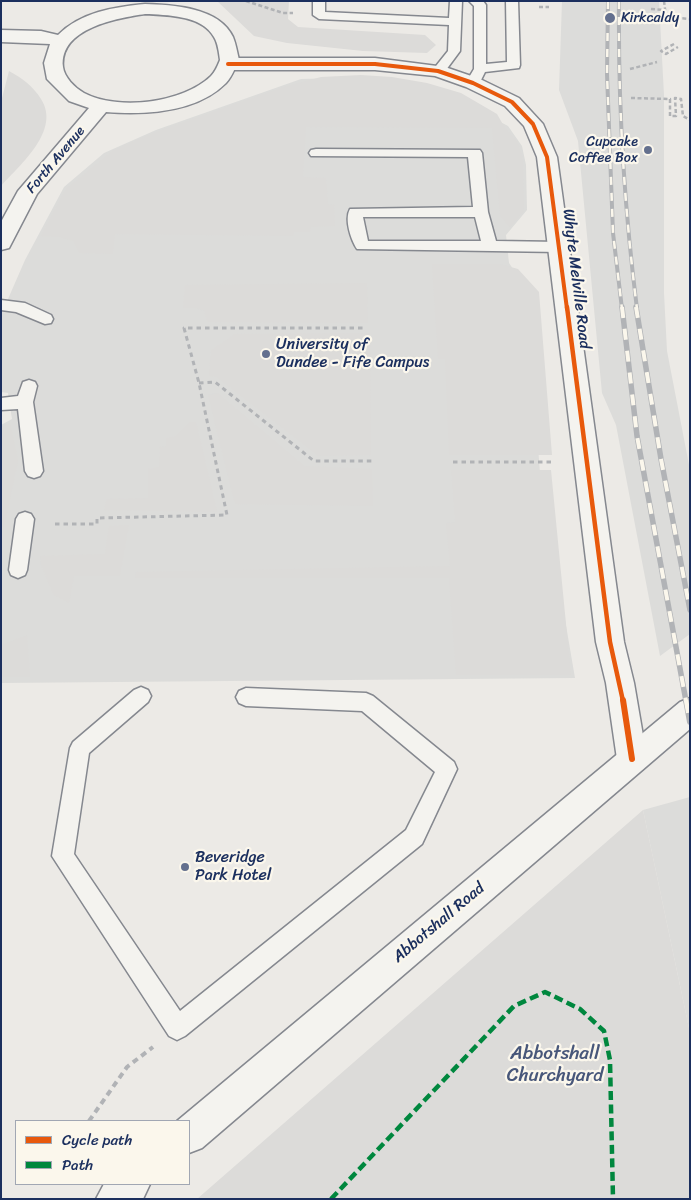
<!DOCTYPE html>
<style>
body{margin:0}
#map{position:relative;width:691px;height:1200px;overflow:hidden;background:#eceae6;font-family:Sriracha,sans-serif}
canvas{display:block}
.frame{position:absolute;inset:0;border:2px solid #1b2f5e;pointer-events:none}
.legend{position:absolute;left:15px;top:1120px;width:175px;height:65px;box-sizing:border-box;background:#fbf7ec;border:1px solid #a1a7b3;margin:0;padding:6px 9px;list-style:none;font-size:15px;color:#1b2f5e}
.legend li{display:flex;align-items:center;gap:10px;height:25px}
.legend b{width:25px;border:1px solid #a1a7b3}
</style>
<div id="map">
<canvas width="691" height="1200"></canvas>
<div class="frame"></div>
<ul class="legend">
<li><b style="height:6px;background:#e8590c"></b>Cycle path</li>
<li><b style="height:6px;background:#00873e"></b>Path</li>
</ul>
</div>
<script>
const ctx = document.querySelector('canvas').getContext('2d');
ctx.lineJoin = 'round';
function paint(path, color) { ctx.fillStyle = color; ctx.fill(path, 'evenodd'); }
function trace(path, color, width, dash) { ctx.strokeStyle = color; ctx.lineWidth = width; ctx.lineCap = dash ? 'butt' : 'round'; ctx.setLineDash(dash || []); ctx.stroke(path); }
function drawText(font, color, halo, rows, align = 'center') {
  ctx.font = font + ' Sriracha,sans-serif'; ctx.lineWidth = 4.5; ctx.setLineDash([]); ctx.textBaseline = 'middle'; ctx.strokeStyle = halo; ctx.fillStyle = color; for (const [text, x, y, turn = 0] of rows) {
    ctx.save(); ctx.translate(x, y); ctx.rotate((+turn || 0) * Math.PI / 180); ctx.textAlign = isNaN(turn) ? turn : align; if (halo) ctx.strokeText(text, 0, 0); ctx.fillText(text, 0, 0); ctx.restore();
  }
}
paint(new Path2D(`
 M562,1h97l5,94v198l3,58 23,119v164l-30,22 -44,-231 -14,-32 -24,-252 -19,-51z
 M340,78l134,30 34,18 14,20 4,19 1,45 -21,25 3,28 17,25 14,185 35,205 -574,5v-258l11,-6 -4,-26 -7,-1v-77l24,-55 39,-73 40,-34 52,-23 145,-51z
 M690,797v236l-47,-223z`), '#dcdcda');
paint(new Path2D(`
 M217,1h72l-1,18 10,8 127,8 11,10 -9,8 -64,-2 -76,-8 -33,-7z
 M9,71c13,7 24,15 32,28 20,31 -20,65 -40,87v-84z
 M361,75l31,2 35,6 34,10 36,21 8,14 13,15 5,17 1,50 -14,17 -10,-12 -8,-87 -186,-1 -3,50 23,1 2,26 6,1 1,21 -24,1 -1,5h-16l-1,4 -178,-2 -2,20 -34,-1 -6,-12 -13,-4 -19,-1 25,-47 48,-39 39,-17 130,-46 38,-10z
 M432,264h68l18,5 21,23 13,163h-103l-4,-96h-7z
 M367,283l1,40 -160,-1 -4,-11 -9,-3h-12l2,-23z
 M370,333l1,122 -52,1 -102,-79 -8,-1 2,-26c3,-1 21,-14 23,-16z
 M217,393l87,73 68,3 1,37 -138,-2 -27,-109z
 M190,422h6l21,90 -113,-2 3,-11 41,-1v-29l11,-2 1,-20 6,-1v-8l10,-2z
 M10,423l8,38 -14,66 -3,1v-101z
 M451,470h100l20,205h-115l-7,-97h-314l1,-6 314,-6 -4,-43 9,-1z
 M129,525l-9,51h-46l-5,27 -15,-8 -13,-30 -1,-9 65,-2 4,-28z
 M27,635l3,42h-29v-32z
 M643,810l47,223v166h-493z`), '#dcdbd9');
const lane = new Path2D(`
 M313,1h12v11l124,6 1,-17h12l-2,50 -17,23h-10l-1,-3 16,-20 1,-26 -130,-6 -6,-4z
 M469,1h14l3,4v59l21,-2 -1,-61h12l2,64 -1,3 -34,4 -5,10h-10l-2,-3 6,-10v-63z
 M316,149l164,1 2,3 6,59 8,29 64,1 5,2 2,3 -2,3 -5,2 -203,-3c-6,-9 -13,-30 -7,-40l123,-2 -5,-50 -157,-1 -2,-3 2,-3zM363,217h112l6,24h-113z
 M1,300l24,3 26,12 2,4 -2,4 -6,1 -29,-12 -15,-2z
 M29,380l6,2 2,4 -4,16 10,69 -3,5 -6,2 -6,-2 -3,-5 -7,-62 -17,1v-12l17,-2 5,-14z
 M25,512l6,2 3,5 -7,51 -2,5 -7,3 -7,-3 -2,-5 7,-51 3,-5z
 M141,687l7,3 3,6 -3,6 -59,51 -15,101 106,157 226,-181 29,-58 -73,-61 -116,-5 -7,-3 -3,-6 3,-6 7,-3 120,5 7,3 81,66 3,7 -35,75 -237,192 -8,4 -8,-4 -117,-180 18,-108 3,-6 61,-52z`);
const street = new Path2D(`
 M228,58h147l70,9 35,12 39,19 24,26 14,33 67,485 10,41 13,76 -4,10 -11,4 -11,-4 -4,-10 -11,-76 -10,-41 -59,-485 -13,-31 -19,-20 -39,-19 -31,-11 -60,-6h-147l-7,-2 -2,-4 2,-4z`);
const secondary = new Path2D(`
 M690,698v31l-488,419 -13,5v-32h-12l503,-419z
 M104,1184h46l-7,15h-47z`);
const primary = new Path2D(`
 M145,4c28,1 74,3 88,33 3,7 4,15 6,23 -4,7 -7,17 -13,23 -30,30 -80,32 -120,29l-69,82 -28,54 -8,2v-28l17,-31 71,-83 -20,-7 -22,-22 -3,-16 6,-19 -49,-2v-12l40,1 17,4c23,-23 56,-28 87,-31zM145,14c21,1 57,1 69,23 4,6 5,16 6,23 -2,5 -5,12 -9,16 -28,27 -93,35 -127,17 -9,-5 -20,-16 -21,-26 -4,-39 55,-49 82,-53z`);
trace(lane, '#85888f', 3);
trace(street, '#85888f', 3);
trace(secondary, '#85888f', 3);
trace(primary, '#85888f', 3);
trace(new Path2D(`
 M246,1l37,12h10
 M664,1l2,16 24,2
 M539,7h10
 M651,9l14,1
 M674,44l-13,7 5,3 12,-7
 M630,69l27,-7
 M631,98l39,1v17h6l-1,-18 6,1 2,17 7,4`), '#b1b3b6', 2.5, [4, 2.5]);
trace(new Path2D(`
 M199,383l16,-1 99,79h58
 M453,462h99
 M55,524h42v-6l130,-3 -28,-132 -15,-55h181`), '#b1b3b6', 3, [4.5, 4]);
trace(new Path2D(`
 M89,1121l38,-54 26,-20`), '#b1b3b6', 4, [6, 4.5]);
paint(lane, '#f4f3ef');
paint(street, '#f4f3ef');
paint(secondary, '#f4f3ef');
paint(primary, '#f4f3ef');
const railFar2 = new Path2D(`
 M608,1l-1,73 6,159 9,76
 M619,1c-1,103 5,205 18,308`);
const railFar1 = new Path2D(`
 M622,307l15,129 49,265
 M636,307l25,152 29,151`);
const rail = new Path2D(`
 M686,700l4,22`);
trace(railFar2, '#b1b3b6', 4);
trace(railFar1, '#b1b3b6', 5.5);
trace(rail, '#b1b3b6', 6);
trace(railFar2, '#fbf7ec', 2.5, [8]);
trace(railFar1, '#fbf7ec', 4, [11]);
trace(rail, '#fbf7ec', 4.5, [13]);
trace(new Path2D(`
 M331,1199l183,-193 31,-14 35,17 24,22 6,29 3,139`), '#00873e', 4.5, [9, 4.5]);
trace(new Path2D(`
 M228,64h147l63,7 35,12 39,19 21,22 14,33 20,152`), '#e8590c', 4);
trace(new Path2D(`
 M567,307l43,335 13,59`), '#e8590c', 4.5);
trace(new Path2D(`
 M623,700l9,59`), '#e8590c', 6);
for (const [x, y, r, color] of [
 [610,18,6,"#64708e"],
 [648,150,5,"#64708e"],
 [266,354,5,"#64708e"],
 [185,867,5,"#64708e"]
]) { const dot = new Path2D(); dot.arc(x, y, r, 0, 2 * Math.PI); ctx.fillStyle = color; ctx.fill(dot); trace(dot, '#fbf7ec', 2); }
drawText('14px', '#1b2f5e', '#fbf7ec', [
 ["Kirkcaldy",621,18],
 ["Cupcake",638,142,"right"],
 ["Coffee Box",638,158,"right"]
], 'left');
drawText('14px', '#1b2f5e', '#fbf7ec', [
 ["Forth Avenue",56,160,-50]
]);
drawText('16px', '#1b2f5e', '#fbf7ec', [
 ["Whyte Melville Road",576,279,83],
 ["Abbotshall Road",439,923,-40]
]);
drawText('16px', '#1b2f5e', '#fbf7ec', [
 ["University of",276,345],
 ["Dundee - Fife Campus",276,363],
 ["Beveridge",195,858],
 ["Park Hotel",195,876]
], 'left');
drawText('19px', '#48577a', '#fbf7ec', [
 ["Abbotshall",555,1054],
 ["Churchyard",555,1076]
]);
</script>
